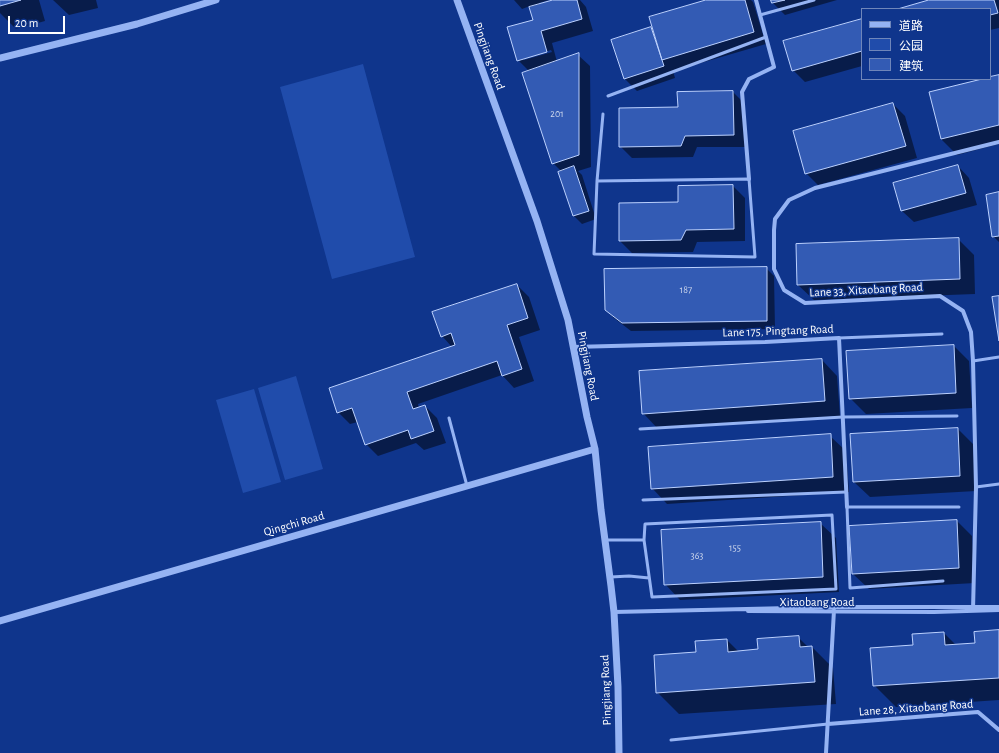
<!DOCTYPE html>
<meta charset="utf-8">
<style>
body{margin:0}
#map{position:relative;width:999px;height:753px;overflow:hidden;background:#0f358c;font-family:"Alegreya Sans","Noto Sans SC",sans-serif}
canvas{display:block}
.legend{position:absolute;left:861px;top:8px;width:130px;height:72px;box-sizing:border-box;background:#0f358c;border:1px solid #6f86ba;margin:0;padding:5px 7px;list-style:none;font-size:12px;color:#fff}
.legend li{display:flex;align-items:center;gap:8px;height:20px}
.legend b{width:20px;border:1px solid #6f86ba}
.scale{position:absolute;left:8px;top:16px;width:57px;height:18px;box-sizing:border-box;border:2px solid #fff;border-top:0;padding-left:5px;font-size:12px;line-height:14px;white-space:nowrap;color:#fff;-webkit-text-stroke:3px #0f358c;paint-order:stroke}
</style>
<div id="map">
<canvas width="999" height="753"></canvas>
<ul class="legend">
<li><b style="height:5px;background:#95b3f3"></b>道路</li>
<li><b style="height:11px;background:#204cab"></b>公园</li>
<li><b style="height:11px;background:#335bb4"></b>建筑</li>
</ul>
<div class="scale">20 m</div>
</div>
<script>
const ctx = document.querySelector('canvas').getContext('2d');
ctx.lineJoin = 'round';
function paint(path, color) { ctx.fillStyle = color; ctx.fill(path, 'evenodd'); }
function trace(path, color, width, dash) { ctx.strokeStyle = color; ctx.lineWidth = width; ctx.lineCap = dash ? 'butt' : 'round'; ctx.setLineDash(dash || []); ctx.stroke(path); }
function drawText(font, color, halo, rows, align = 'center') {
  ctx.font = font + ' "Alegreya Sans",sans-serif'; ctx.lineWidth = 3; ctx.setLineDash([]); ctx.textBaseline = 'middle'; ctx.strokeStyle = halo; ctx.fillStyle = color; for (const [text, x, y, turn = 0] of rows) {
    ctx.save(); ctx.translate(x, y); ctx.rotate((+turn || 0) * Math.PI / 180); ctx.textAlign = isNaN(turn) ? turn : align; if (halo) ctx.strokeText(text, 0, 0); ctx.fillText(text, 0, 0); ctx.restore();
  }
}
paint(new Path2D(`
 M363,64l52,193 -83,22 -52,-192z
 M296,376l27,93 -38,11 -27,-92z
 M254,389l27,93 -38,11 -27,-93z`), '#204cab');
paint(new Path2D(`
 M0,0h39l6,21 -29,8 -16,-16z
 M53,0h43l2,8 -29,7z
 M514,0h35l-10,3 1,2 17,-5h23l6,7 7,24 -41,12 5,19 21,-7 12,11 1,101 -13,4 4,4 14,44 -14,5 -8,-8 -15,-44 2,-1 -8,-8 -24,-92 -11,-11 16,-39 -4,-15 -8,3zM551,50l1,2 -28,8v-2z
 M709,0h42l2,2 13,42 -93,27 2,7 -38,13 -12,-12 -13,-38 40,-13z
 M772,0h65l-52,15 -12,-12z
 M933,0h66v28l-9,2v-21h-89z
 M862,20v46l-57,16 -12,-12z
 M999,76v68l-42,11 -16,-16 -11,-46 56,-14h4v-1z
 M733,92l12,12v43h-48l-4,10 -61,1 -12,-12z
 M893,104l12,12 12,42 -99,27 -12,-12z
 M958,166l11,12 8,27 -63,17 -12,-11z
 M733,186l12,12v43l-48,1 -4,10 -61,1 -12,-12 59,-38z
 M999,193v49l-6,-6z
 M958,239l16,16 1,39 -161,6 -16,-15z
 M766,268l8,8 1,53 -144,2 -17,-13 -8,-8z
 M517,285l12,12 11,33 -21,7 15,44 -20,7 -12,-13 -84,29 1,4 6,-2 12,12 9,25 -22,7 -8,-7 -38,13 -12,-12 -8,-22 -8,2 -12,-12 114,-65 -10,-11z
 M954,346l15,15 3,47 -106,6 -16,-16z
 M822,360l15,16 3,40 -182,13 -15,-16z
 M958,429l15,15 3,47 -106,6 -16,-15z
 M830,436l16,15 3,41 -182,12 -15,-16z
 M957,521l15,15 3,47 -106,6 -16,-15z
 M820,523l16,15 3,54 -159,8 -15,-16z
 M999,631v69l-103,7 -22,-22 40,-39 30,-13 12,12 20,-1z
 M798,637l10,10h4l21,21 3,36 -157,10 -22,-22 70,-52 12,12 20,-2z`), '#0007');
const building = new Path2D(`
 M0,0h21l-21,6z
 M553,0h24l5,19 -41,12 6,21 -30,9 -10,-34 26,-7 -4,-13z
 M706,0h39l9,32 -92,28 -13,-43z
 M771,0h14l-13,3z
 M929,0h65l4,13 -8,2v-6h-92z
 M862,19v32l-70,20 -9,-30z
 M651,27l13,39 -40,13 -13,-39z
 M579,53v102l-27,9 -30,-91z
 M999,75v50l-58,14 -12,-47 53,-13h8v-2z
 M733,91l1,44 -49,1 -4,10 -62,1v-39l59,-1 -1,-15z
 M893,103l13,43 -101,28 -12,-43z
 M958,165l8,28 -65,18 -8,-28z
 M574,166l15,45 -16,5 -15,-44z
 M733,185l1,44 -48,1 -5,10 -62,1v-38l59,-1v-16z
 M999,192v44l-7,1 -6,-42z
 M959,238l1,41 -163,6 -1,-41z
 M767,267v54l-145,2 -17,-13 -1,-41z
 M517,284l11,34 -21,7 15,44 -20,7 -5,-15 -90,31 6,17 12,-4 9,26 -23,8 -3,-9 -43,15 -13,-37 -15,5 -8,-25 126,-43 -4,-12 -10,4 -9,-25z
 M999,296v45l-7,-44z
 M954,345l2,48 -107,6 -3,-48z
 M822,359l3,42 -183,13 -3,-43z
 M958,428l2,48 -107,6 -3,-48z
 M831,434l2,43 -182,12 -3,-42z
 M957,520l2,48 -107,6 -3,-48z
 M821,522l2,55 -159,8 -3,-55z
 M999,630v48l-126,8 -3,-38 43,-3 -1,-11 32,-2 1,13 30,-2 -1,-11z
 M799,636l1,11 12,-1 3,36 -159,11 -2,-38 42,-3 -1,-11 32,-2 1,13 30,-3 -1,-10z`);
paint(building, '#335bb4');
trace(building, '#bcd1fe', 1);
trace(new Path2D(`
 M760,15l54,-15
 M608,96l158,-59
 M597,181l152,-2 6,78 -161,-3 3,-73 6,-67
 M839,338l103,-4
 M973,361l26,-4
 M449,418l18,68
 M640,429l203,-12 114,-1
 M976,487l23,-3
 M643,500l203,-8
 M605,540h39l1,-16 187,-9 4,74 -184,8 -8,-57
 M611,577l18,-1 20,2
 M943,581l-93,7 -3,-81h112
 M671,740l157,-16`), '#95b3f3', 3);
trace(new Path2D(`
 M749,179l-7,-87 7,-13 25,-12 -18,-67
 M573,347l192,-5 74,-4 8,169
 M973,610l3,-123 -3,-126 -2,-29 -8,-21 -23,-15 -135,7 -21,-13 -10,-21v-39l1,-11 14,-19 26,-12 184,-46
 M748,611l186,1 65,-2
 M614,612l220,-5h165
 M828,724l150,-12 21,18
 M826,753l8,-143`), '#95b3f3', 4);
trace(new Path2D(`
 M457,0l80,221 31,99 19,97 8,32 6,61 10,76 3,26 4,75 1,66
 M0,58l137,-34 79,-24
 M0,621l595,-172`), '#95b3f3', 7);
drawText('10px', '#ccd6ec', null, [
 ["201",557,114],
 ["187",686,290],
 ["155",735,548],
 ["363",697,556]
]);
drawText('12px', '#fff', '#0f358c', [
 ["Pingjiang Road",489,56,70],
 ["Lane 33, Xitaobang Road",866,290,-3],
 ["Lane 175, Pingtang Road",778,331,-2],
 ["Pingjiang Road",588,366,79],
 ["Qingchi Road",294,524,-16],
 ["Xitaobang Road",817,602],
 ["Pingjiang Road",606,690,-92],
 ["Lane 28, Xitaobang Road",916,708,-4]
]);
</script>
